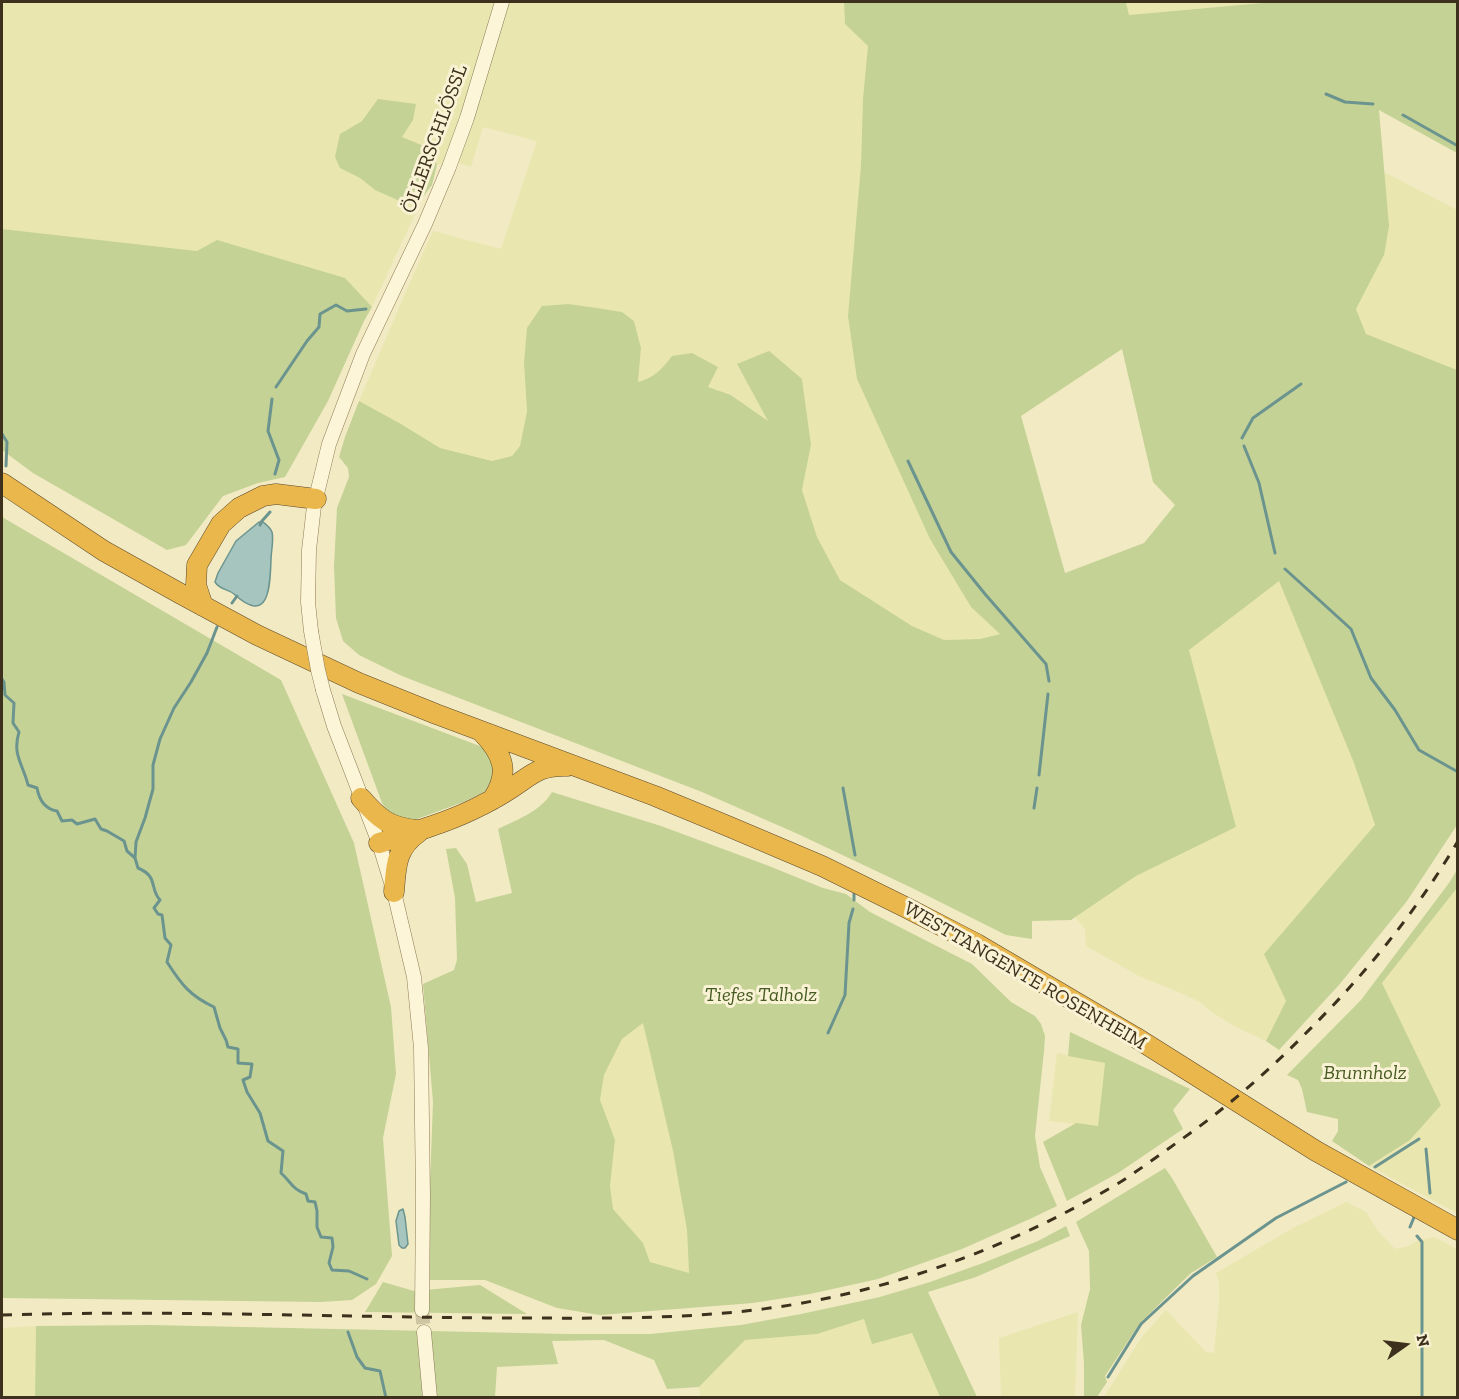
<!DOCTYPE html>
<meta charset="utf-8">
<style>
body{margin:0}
#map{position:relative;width:1459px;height:1399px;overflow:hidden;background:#f2eac3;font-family:"Zilla Slab",serif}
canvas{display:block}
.frame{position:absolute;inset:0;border:3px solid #3d301d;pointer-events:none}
.north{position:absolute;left:1375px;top:1315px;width:60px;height:60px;-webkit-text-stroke:4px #f9f2d4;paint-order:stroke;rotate:76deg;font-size:16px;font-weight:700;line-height:24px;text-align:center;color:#3d301d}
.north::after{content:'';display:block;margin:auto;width:21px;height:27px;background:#3d301d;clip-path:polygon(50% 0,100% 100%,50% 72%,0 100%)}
</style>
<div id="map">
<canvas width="1459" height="1399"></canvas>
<div class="frame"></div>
<div class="north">N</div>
</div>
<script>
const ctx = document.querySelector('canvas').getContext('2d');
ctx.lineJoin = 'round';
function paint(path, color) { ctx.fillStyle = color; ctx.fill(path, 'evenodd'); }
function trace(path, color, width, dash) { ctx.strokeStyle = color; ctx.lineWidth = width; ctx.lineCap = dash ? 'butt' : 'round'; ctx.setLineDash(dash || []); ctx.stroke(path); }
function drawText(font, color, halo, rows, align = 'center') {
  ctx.font = font + ' "Zilla Slab",serif'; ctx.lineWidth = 6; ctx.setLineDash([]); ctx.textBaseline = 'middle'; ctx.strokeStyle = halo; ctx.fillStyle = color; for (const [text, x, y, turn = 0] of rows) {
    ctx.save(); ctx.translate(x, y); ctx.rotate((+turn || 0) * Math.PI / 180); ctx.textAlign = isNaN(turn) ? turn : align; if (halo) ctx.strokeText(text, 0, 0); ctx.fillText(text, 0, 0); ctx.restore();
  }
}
paint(new Path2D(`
 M2,2h842l1,22 23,22 -5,52 -2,67 -8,103 4,111 73,160 41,68 29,27 -20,5 -36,1 -32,-14 -72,-46 -23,-43 -15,-47 9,-45 -9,-66 -65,-14 32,57 -37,-27 -25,-8 -35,-31 -13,17 -14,7 -7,3 3,-35 -7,-27 -12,-9 -54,-8 -26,2 -18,57 3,48 -7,35 -8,10 -19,5 -53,-13 -39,-24 -42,-23 45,-105 29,-65 68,18 36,-108 -54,-14 -12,40 -12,-4 -22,2 -6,-16 -29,-12 11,-17 -51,1 -22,13v34l20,10 15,12 29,13 19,-6 -51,110 -28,-29 -147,-27 -195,-22z
 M1126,2h137l-1,1 -133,12z
 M1384,172l73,38v160l-91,-36 -10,-25 28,-54z
 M1279,580l75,183 21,63 -111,128 22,47 -20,40 -32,-15 -21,-13 -13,-11 -24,-11 -37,-15 -53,-30 -1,-17 -10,-12 61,-41 100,-49 -47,-177z
 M1457,888v325l-88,-47 41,-26 31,-35 -59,-122z
 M643,1022l30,129 14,79 2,43 -39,-11 -7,-19 -30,-34 -3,-23 5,-46 -15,-40 4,-25 18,-36z
 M1057,1053l48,10 -7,63 -49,-5z
 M1346,1202l20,10 12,19 17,18 14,-3 10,-6 15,-3 23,12v148h-353l37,-59 25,-28 40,42 8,1 5,-49v-21l-3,-10 77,-45z
 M1078,1312l-3,85h-81h7l-2,-59z
 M864,1319l48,14 28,64 -239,1 -2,-11 46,-47 72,-6z
 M36,1326l-1,71 -33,1v-70z`), '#e9e6b0');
paint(new Path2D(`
 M844,2h282l3,13 133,-12 1,-1h194v151l-78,-43 10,116 -5,29 -28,54 10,25 91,36v455l-50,76 -68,84 -60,65 -13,-9 20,-40 -22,-47 111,-129 -21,-62 -75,-182 -90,69 47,177 -100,49 -65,44 -39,1v18l-26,-4 -96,-48 -112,-53 -96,-42 -300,-116 -43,-21 -16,-14 -7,-23 -2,-52 3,-58 12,-31 -1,-9 -9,-11 6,-20 14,-36 42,23 39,24 52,13 20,-5 8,-10 7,-35 -3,-48 3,-35 15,-22 26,-2 29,4 25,4 12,9 7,27 -3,34c16,-4 24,-13 34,-26l20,-3 26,14 -10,20 23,8 37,26 -31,-57 32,-13 33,28 9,66 -9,45 15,47 23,43 72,46 32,14 36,-1 20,-5 -29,-27 -41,-68 -73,-160 -9,-63 13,-151 2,-67 5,-52 -23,-22zM1122,349l31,133 22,23 -31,38 -79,30 -44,-157z
 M378,99l38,5 -3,16 -11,17 29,12 6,16 -5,20 -9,12 -19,6 -29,-13 -15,-12 -20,-10 -5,-11 5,-23 22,-13z
 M2,229l195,22 20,-11 128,38 27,29 -8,14 -36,80 -43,76 -27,6 -35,13 -37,49 -19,5 -134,-77 -31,-23z
 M2,517l279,163 73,163 37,164 5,67 -13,64 9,118 -16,28 -24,16 -31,2 -319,-4z
 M342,694l143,54 10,13 -3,27 -26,13 -57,21 -19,-8 -8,-11z
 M552,792l109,34 108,40 54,22 23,6 24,18 102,52 39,38 24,14 6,8 4,12 -1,15 -9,85 5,31 17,39 -25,12 -70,31 -84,30 -68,15 -57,9 -153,12 -43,-7 -72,-28h-55l-1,-70 4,-108 -10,-118 31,-14 3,-10 -2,-62 -9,-49 10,-1 11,16 9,38 36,-9 -14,-64c19,-9 43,-18 54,-37zM643,1023l30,128 14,79 2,43 -39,-11 -7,-19 -30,-34 -3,-23 5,-46 -15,-40 4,-25 18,-36z
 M1457,870v18l-75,95 59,122 -31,35 -41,26 -37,-25 6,-10v-12l-31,-7 -5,-23 -4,-9 -11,-5 74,-75 88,-117z
 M1070,1032l120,57 -17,21 10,19 -65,44 -51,28 -24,-59 33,-19 22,3 7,-63 -37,-7z
 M1165,1168l7,10 45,79 -26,16 -51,50 -35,53 2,6 -10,15h-13v-34l-3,-38 9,-36 -1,-38 -13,-29z
 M1066,1226l4,10 -94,41 -48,15 49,105h-37l-28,-64 -40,11 -8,-25 -47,15 -72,6 -46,47 -32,2 -13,-29 -50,-20 -52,1 6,23 -61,3 -2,30 -460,1 1,-72 115,-1 417,9h82l91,-9 60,-11 79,-17 50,-15 53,-19 55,-22z
 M383,1282l31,9 66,-6 47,29 -162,-2z`), '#c4d296');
const water = new Path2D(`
 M259,522h4c4,3 7,5 9,10 2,8 -1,19 -1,28 -1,27 -2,66 -37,34 -6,-5 -14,-4 -19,-12l3,-9 18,-32z
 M403,1209l2,8 3,27 -3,4h-3l-3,-3 -3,-24 3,-10z`);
paint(water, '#a6c5bf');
trace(water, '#6b948f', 1.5);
trace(new Path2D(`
 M1326,94l19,8 28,2
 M1403,115l55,31
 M276,387l31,-46 12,-14 1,-13 16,-9 11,6 19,-2
 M272,399l-4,32 11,29 -4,14
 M2,434l5,8 -1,24
 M1242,438l11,-20 48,-34
 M1244,446l15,37 16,70
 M908,461l43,91 34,42 61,70 3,17
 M260,525l2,-4 8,-9
 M1285,569l66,60 20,49 24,32 24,40 39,22
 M232,603l5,-7
 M2,679l2,3 1,13 9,8 -1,20 6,9c-7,23 4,32 9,53l9,3c2,11 8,21 20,23l5,10 10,-1 5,4 18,-5 6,10 6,2 17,10 3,10 8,7 3,10c21,9 11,20 22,32l-6,8 4,6 4,1 3,23 6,7 -4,17c14,22 23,34 47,45l6,21 6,12 2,7 10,2v14l14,1 -2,13 -7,3 4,12 13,21 8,28 15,10 -2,22c11,10 11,16 25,21l2,7 7,1 2,9v16l4,10 11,1 1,9 -4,16 3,7 17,1 18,8
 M1039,775l9,-81
 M843,788l12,67
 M1034,808l3,-20
 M135,858l1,-16 9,-24 8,-29v-24l7,-26 14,-31 17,-26 16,-29 10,-26
 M854,900v-6
 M828,1033l17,-38 4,-72 4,-14
 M1426,1149l4,44
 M1375,1167l44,-28
 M1410,1227l5,-12
 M1417,1236l5,6v156
 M348,1332l9,25 8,11 15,3 6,27
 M1108,1377l33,-53 52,-48 83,-58 70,-36`), '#6b948f', 3);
trace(new Path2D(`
 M422,1310l2,22`), '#cec5a2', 14, [14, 7]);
const minor = new Path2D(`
 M311,631l-3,-29 1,-52 5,-44 15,-62 34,-90 62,-130 24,-57 18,-49 35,-116
 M323,690l11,36 45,117 15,49 20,85 7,71 2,148 -1,114
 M424,1332l6,66`);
const highway = new Path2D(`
 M2,483l102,68 77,43 76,41 102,48 77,31 219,82 75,31 92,39 83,41 72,37 158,93 181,114 142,79
 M203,606l-7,-21 1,-20 24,-41 18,-16 24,-12 13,-2 40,5
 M482,732c21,22 29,41 10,68
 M361,798c18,21 29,30 57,32
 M379,843c34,-11 71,-21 103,-38 10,-5 19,-10 28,-16 23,-15 29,-24 58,-23
 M394,892c2,-27 2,-44 25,-60`);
trace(minor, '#8f7b58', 15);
trace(highway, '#5c482c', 21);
trace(minor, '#fcf5d7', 14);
trace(highway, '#e9b74c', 20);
trace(new Path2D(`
 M2,1315c166,-5 332,2 498,3 107,0 214,3 318,-18 107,-21 211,-63 304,-119 20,-13 40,-28 60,-42 47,-33 90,-71 130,-112 56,-56 106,-118 146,-186`), '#3d301d', 3, [10, 10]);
const minorBridge = new Path2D(`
 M311,631l7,39 5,20`);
trace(minorBridge, '#8f7b58', 15, []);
trace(minorBridge, '#fcf5d7', 14);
drawText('20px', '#3d301d', '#f9f2d4', [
 ["ÖLLERSCHLÖSSL",435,139,-70],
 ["WESTTANGENTE ROSENHEIM",1025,976,30]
]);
drawText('italic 20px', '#465b22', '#f9f2d4', [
 ["Tiefes Talholz",761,995],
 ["Brunnholz",1365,1073]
]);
</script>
